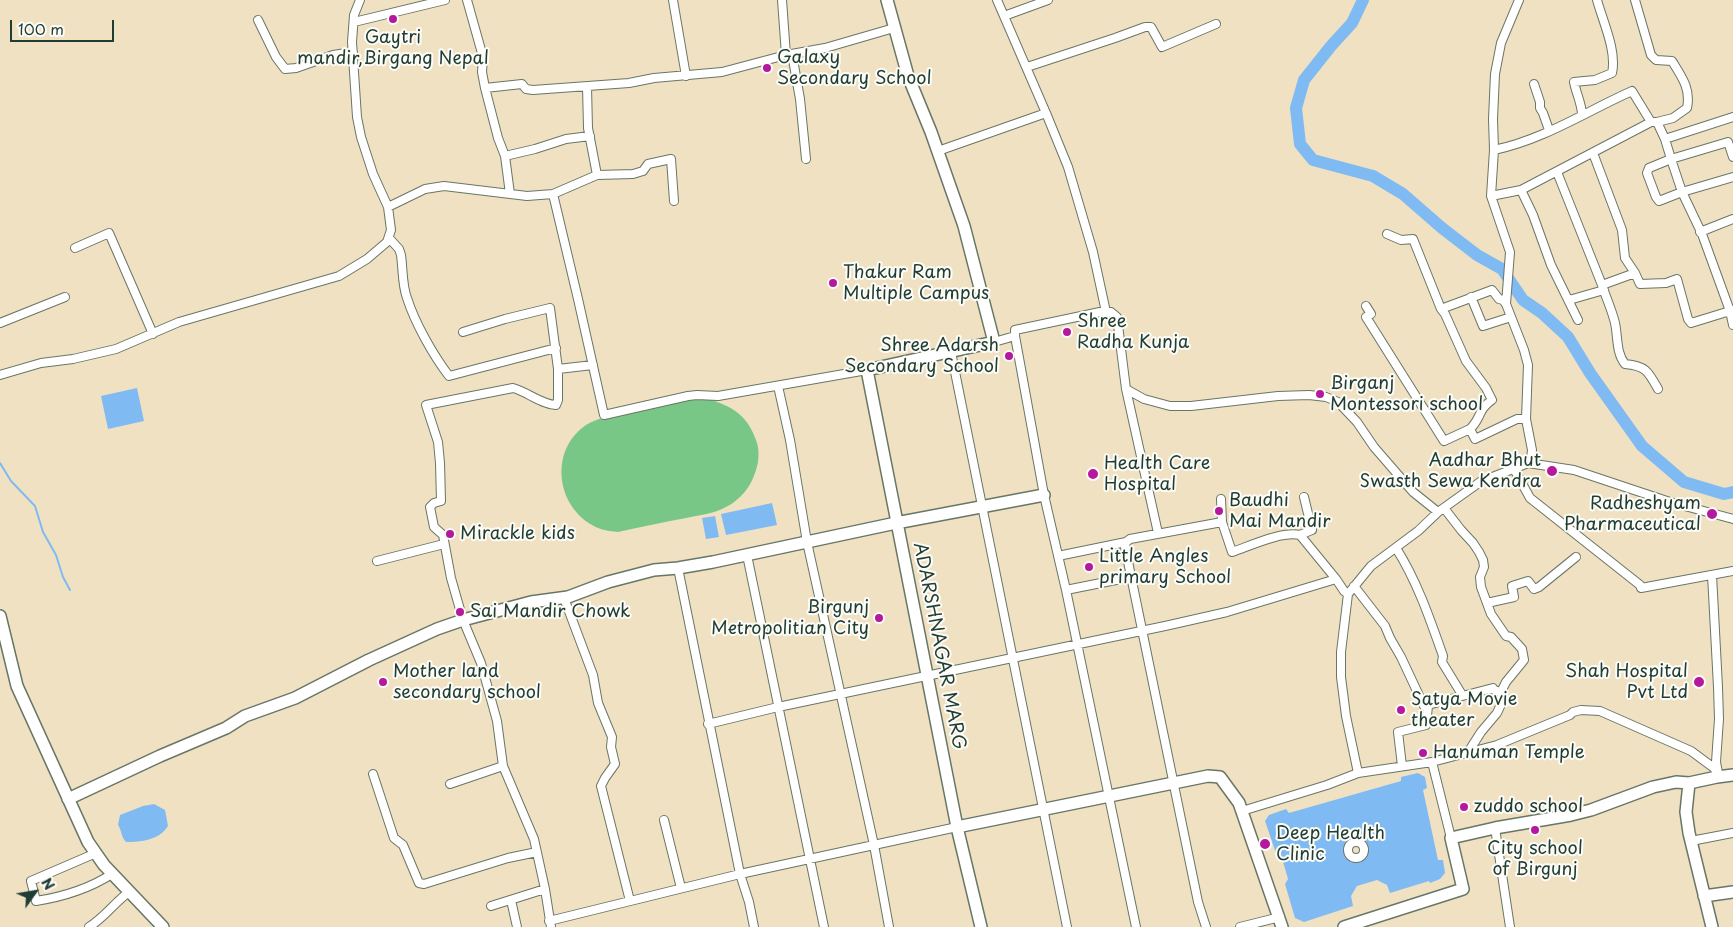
<!DOCTYPE html>
<style>
body{margin:0}
#map{position:relative;width:1733px;height:927px;overflow:hidden;background:#f0e1c3;font-family:"Playpen Sans",sans-serif}
canvas{display:block}
.north{position:absolute;left:10px;top:867px;width:50px;height:50px;-webkit-text-stroke:4px #fdfcf7;paint-order:stroke;rotate:58deg;font-size:14px;font-weight:700;line-height:20px;text-align:center;color:#1f3d34}
.north::after{content:'';display:block;margin:auto;width:18px;height:22px;background:#1f3d34;clip-path:polygon(50% 0,100% 100%,50% 72%,0 100%)}
.scale{position:absolute;left:10px;top:20px;width:104px;height:22px;box-sizing:border-box;border:2px solid #1f3d34;border-top:0;padding-left:6px;font-size:15px;line-height:18px;white-space:nowrap;color:#1f3d34;-webkit-text-stroke:4px #fdfcf7;paint-order:stroke}
</style>
<div id="map">
<canvas width="1733" height="927"></canvas>
<div class="north">N</div>
<div class="scale">100 m</div>
</div>
<script>
const ctx = document.querySelector('canvas').getContext('2d');
ctx.lineJoin = 'round';
function paint(path, color) { ctx.fillStyle = color; ctx.fill(path, 'evenodd'); }
function trace(path, color, width, dash) { ctx.strokeStyle = color; ctx.lineWidth = width; ctx.lineCap = dash ? 'butt' : 'round'; ctx.setLineDash(dash || []); ctx.stroke(path); }
function drawText(font, color, halo, rows, align = 'center') {
  ctx.font = font + ' "Playpen Sans",sans-serif'; ctx.lineWidth = 4; ctx.setLineDash([]); ctx.textBaseline = 'middle'; ctx.strokeStyle = halo; ctx.fillStyle = color; for (const [text, x, y, turn = 0] of rows) {
    ctx.save(); ctx.translate(x, y); ctx.rotate((+turn || 0) * Math.PI / 180); ctx.textAlign = isNaN(turn) ? turn : align; if (halo) ctx.strokeText(text, 0, 0); ctx.fillText(text, 0, 0); ctx.restore();
  }
}
paint(new Path2D(`
 M702,397c27,8 44,15 54,43 4,10 3,23 -1,33 -5,15 -15,27 -29,34 -12,7 -27,8 -40,11 -23,4 -45,9 -68,14 -9,-1 -18,-2 -26,-7 -35,-20 -42,-71 -10,-97 19,-16 84,-24 111,-30z`), '#79c787');
paint(new Path2D(`
 M137,388l7,33 -36,8 -7,-33z
 M772,503l5,22 -51,10 -5,-21z
 M715,516l4,21 -13,2 -4,-21z
 M1418,773l7,4 2,11 -4,2 15,70h5l2,13 -5,6 -10,4 -1,-2 -39,12 -3,-8 -10,-5 -20,6 -6,10 2,10 -49,16 -9,-4 -10,-34 3,-5 -6,-21 -5,-2 -12,-35 4,-6 17,-6 3,4 112,-32v-4zM1355,842l8,3 1,7 -4,5 -6,1c-6,-4 -6,-8 -4,-15z
 M154,804l11,6 3,16c-9,14 -26,16 -42,16 -5,-5 -4,-11 -8,-17l2,-10 23,-9z`), '#7fbbf2');
trace(new Path2D(`
 M0,463l11,18 24,25 8,26 13,23 7,22 7,13`), '#7fbbf2', 2);
trace(new Path2D(`
 M1363,0l-11,23 -21,23 -27,34 -8,28 4,36 13,16 60,16 30,18 39,34 35,27 25,14 21,31 19,13 26,24 22,36 52,73 42,36 40,12 9,-2`), '#7fbbf2', 12);
const street = new Path2D(`
 M467,0l16,57 -1,15 3,16 13,50 7,18 5,38
 M673,0l13,76
 M782,0l4,55
 M997,0l49,113 22,54 25,85 13,60
 M1635,0l16,55 5,5 16,1c10,16 19,28 15,47l-14,10 -16,4
 M1004,16l44,-16
 M258,20l18,37 9,12 11,-1 37,-13 20,-3
 M354,22l91,-22
 M792,54l8,45 6,60
 M1027,67l88,-29 30,-11h6l11,20 54,-23
 M1534,84l6,18v6l3,5 6,17
 M485,88l37,-4 4,5 7,1 96,-7 25,-5 68,-6 64,-17 39,-7 69,-20
 M1582,115c0,-11 -6,-22 -8,-33l21,-2 17,-7c5,-22 -9,-51 -15,-73
 M1665,139l68,-22
 M1494,150c49,-10 93,-39 138,-59l19,31h6l8,17 6,20 57,-17 5,15
 M938,151l108,-38
 M1593,153l29,77 3,28 10,15
 M505,156l30,-7 31,-10 24,-3
 M1557,172l45,113 33,-12 5,11 26,-1 11,-4 11,40 3,4 39,-12 3,14
 M597,175l36,-1 10,-3 5,-7 23,-5 3,42
 M1733,177l-51,15 -23,9 -3,-4 -9,-24 2,-5 22,-9 11,33 20,42 28,77 3,-1
 M1521,190l12,25 18,50 27,55
 M553,194l25,105 26,116 84,-19 9,-1 21,1 149,-26
 M1491,196l30,-6 130,-68
 M388,207l37,-18 19,-3 83,10 26,-2 44,-19 -9,-47 -1,-41
 M1700,232l33,-13
 M1387,234l14,6 12,-1 28,70
 M389,238l10,11 2,6c2,14 1,30 6,43 8,25 26,57 42,78l107,-28
 M75,248l34,-15 44,101
 M1602,285c4,13 10,25 13,38 3,14 1,30 10,41 21,2 23,7 33,25
 M1471,297l12,29 28,-9
 M1569,300l35,-10
 M1366,306l5,8 -5,3 78,124 26,-12 5,10 42,-20h9
 M0,323l65,-26
 M463,332l42,-13 45,-11 8,61 35,-4
 M1015,336l29,159 22,95 70,337
 M994,342l21,-6v-6l85,-18h11l6,5 9,72 32,144
 M951,352l116,575
 M0,375l41,-12 32,-4 43,-10 63,-27 160,-46 28,-17 20,-17 4,-12 -3,-23 -15,-33 -12,-37 -4,-20 -5,-75 2,-27 6,-15
 M778,386l12,54 17,102 67,303 15,82
 M1126,389l18,10 26,7h21l87,-10 31,-1 17,2 12,5 19,20 17,25 39,45 25,20
 M1470,429c11,-10 8,-20 22,-29l-6,-12 -20,-27 -21,-47 -4,-5 51,-19 7,9 4,1 3,4
 M1528,463l46,7 96,32 63,17
 M1514,469l16,29 110,87 1,3 92,-17
 M1221,499l1,23 10,30c18,-6 49,-21 68,-17l36,44 8,12 4,3
 M1444,508l17,22 12,13 6,9 4,8 1,7 -4,10 1,10 10,27 15,22 5,1 11,12 2,11 -18,22 -5,10 2,8 -6,13 -16,19 -14,22
 M1300,535l12,-5 -8,-33
 M1396,548c21,33 34,71 47,108l-1,6 19,31 -2,4
 M747,555l77,372
 M1058,556l68,-14
 M377,561l67,-17
 M678,568l62,306 9,28 5,25
 M1712,575l6,112 1,32 -3,43 2,11
 M1354,586l31,40 5,12 11,19 23,49 69,-18 1,2 7,2
 M1066,590l65,-13
 M564,598l29,77 5,28 14,34 -1,10 4,17 -10,14 -4,8 29,115
 M1487,603l27,-6 -2,-11 16,-5 6,8 5,-2 37,-30
 M708,724l70,-17 387,-81 62,-14 109,-33
 M1432,762l19,76
 M1402,766l-4,-34 28,-7 2,-19
 M1358,773l-12,-57 -5,-39v-25l7,-58 23,-28 47,-35 20,-19 42,-30 48,-19 3,-4 1,-9 -6,-31 2,-54 -4,-15 -18,-46 4,-52 -19,-56 3,-46 -1,-31 2,-45 6,-31 18,-43
 M373,774l21,64 9,7 16,38 5,1 84,-26 29,-6
 M450,784l53,-18
 M1242,811l85,-26 31,-12 74,-11 65,-17 73,-30 3,-3 8,-2 19,1 91,40 23,17 4,6 -1,3
 M664,820l17,68
 M1495,828l15,99
 M1691,841l42,-8
 M1348 850a8 8 0 1 1 16 0a8 8 0 1 1-16 0Z
 M96,853l-65,28 5,20c26,-4 54,-13 76,-27
 M511,900l6,27
 M491,906l54,-17
 M549,921l191,-47 217,-47
 M89,927c16,-10 25,-24 40,-35
 M551,927l-6,-38 -11,-50 -31,-73 -6,-45 -16,-58 -18,-43 -12,-42 -8,-43 -9,-8 -4,-20 4,-4 7,-2 -1,-38 -2,-21 -12,-37 87,-17c15,4 27,16 43,17l2,-5v-31
 M1206,927l-8,-25 -73,-355 1,-5 4,-3 92,-17
 M1240,927l40,-10`);
const secondary = new Path2D(`
 M887,0l21,76 23,56 33,94 30,116 -127,28 90,457 24,100
 M0,616l17,70 71,156 16,23 59,62
 M1689,783l-3,29 3,21 23,94
 M68,799l92,-43 66,-28 19,-12 50,-18 74,-38 68,-31 26,-9 68,-18 37,-5 40,-15 46,-12 24,-2 35,-6 183,-39 148,-28
 M957,827l251,-51 12,1 19,26 43,124
 M1704,896l29,-4
 M1344,927l119,-38 -12,-51 44,-10 76,-13 20,-5 62,-23 23,-5 13,1 28,-6 16,-2`);
trace(street, '#687666', 10);
trace(secondary, '#687666', 14);
trace(street, '#fff', 8);
trace(secondary, '#fff', 11);
for (const [x, y, r, color] of [
 [393,19,5,"#b5179e"],
 [767,68,5,"#b5179e"],
 [833,283,5,"#b5179e"],
 [1067,332,5,"#b5179e"],
 [1009,356,5,"#b5179e"],
 [1320,394,5,"#b5179e"],
 [1552,471,6,"#b5179e"],
 [1093,474,6,"#b5179e"],
 [1219,511,5,"#b5179e"],
 [1712,514,6,"#b5179e"],
 [450,534,5,"#b5179e"],
 [1089,567,5,"#b5179e"],
 [460,612,5,"#b5179e"],
 [879,618,5,"#b5179e"],
 [383,682,5,"#b5179e"],
 [1699,682,6,"#b5179e"],
 [1401,710,5,"#b5179e"],
 [1423,753,5,"#b5179e"],
 [1464,807,5,"#b5179e"],
 [1535,830,5,"#b5179e"],
 [1265,844,6,"#b5179e"]
]) { const dot = new Path2D(); dot.arc(x, y, r, 0, 2 * Math.PI); ctx.fillStyle = color; ctx.fill(dot); trace(dot, '#fdfcf7', 2); }
drawText('18px', '#1f3d34', '#fdfcf7', [
 ["Gaytri",393,38,"center"],
 ["mandir,Birgang Nepal",393,59,"center"],
 ["Galaxy",777,58],
 ["Secondary School",777,79],
 ["Thakur Ram",843,273],
 ["Multiple Campus",843,294],
 ["Shree",1077,322],
 ["Radha Kunja",1077,343],
 ["Shree Adarsh",999,346,"right"],
 ["Secondary School",999,367,"right"],
 ["Birganj",1330,384],
 ["Montessori school",1330,405],
 ["Aadhar Bhut",1541,461,"right"],
 ["Swasth Sewa Kendra",1541,482,"right"],
 ["Health Care",1104,464],
 ["Hospital",1104,485],
 ["Baudhi",1229,501],
 ["Mai Mandir",1229,522],
 ["Radheshyam",1701,504,"right"],
 ["Pharmaceutical",1701,525,"right"],
 ["Mirackle kids",460,534],
 ["Little Angles",1099,557],
 ["primary School",1099,578],
 ["Birgunj",869,608,"right"],
 ["Metropolitian City",869,629,"right"],
 ["Sai Mandir Chowk",470,612],
 ["Mother land",393,672],
 ["secondary school",393,693],
 ["Shah Hospital",1688,672,"right"],
 ["Pvt Ltd",1688,693,"right"],
 ["Satya Movie",1411,700],
 ["theater",1411,721],
 ["Hanuman Temple",1433,753],
 ["zuddo school",1474,807],
 ["Deep Health",1276,834],
 ["Clinic",1276,855],
 ["City school",1535,849,"center"],
 ["of Birgunj",1535,870,"center"]
], 'left');
drawText('18px', '#1f3d34', '#fdfcf7', [
 ["ADARSHNAGAR MARG",939,646,79]
]);
</script>
